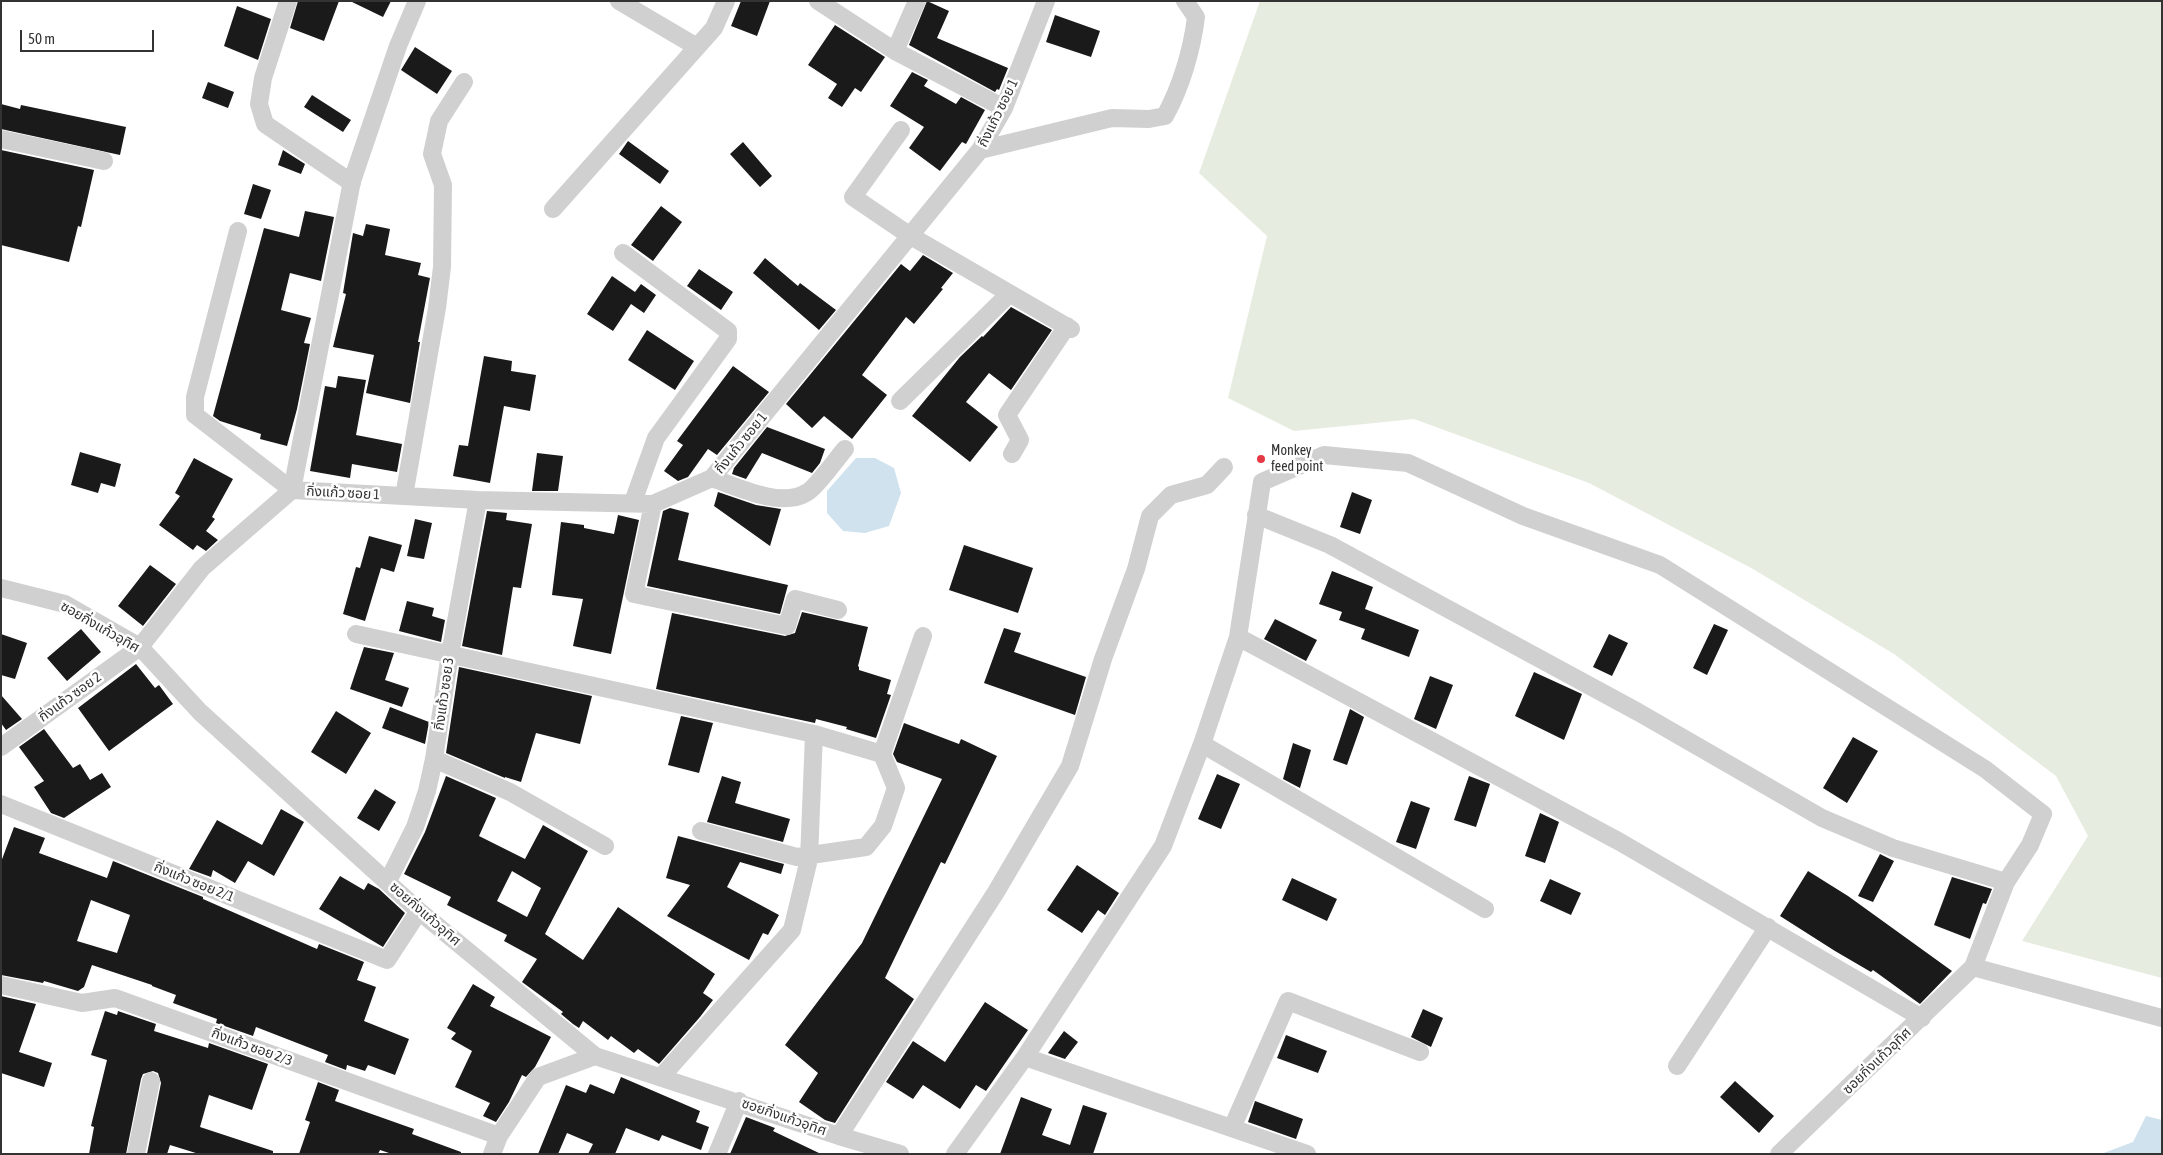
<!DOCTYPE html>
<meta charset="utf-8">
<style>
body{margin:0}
#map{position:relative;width:2163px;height:1155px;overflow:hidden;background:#fff;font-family:"Asap Condensed",sans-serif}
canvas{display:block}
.frame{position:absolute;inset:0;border:2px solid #333;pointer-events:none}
.scale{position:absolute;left:20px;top:30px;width:134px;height:22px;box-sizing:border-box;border:2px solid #333;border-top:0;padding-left:6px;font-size:15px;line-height:18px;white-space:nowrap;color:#333;-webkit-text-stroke:4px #fff;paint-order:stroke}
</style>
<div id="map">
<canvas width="2163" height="1155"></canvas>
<div class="frame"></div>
<div class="scale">50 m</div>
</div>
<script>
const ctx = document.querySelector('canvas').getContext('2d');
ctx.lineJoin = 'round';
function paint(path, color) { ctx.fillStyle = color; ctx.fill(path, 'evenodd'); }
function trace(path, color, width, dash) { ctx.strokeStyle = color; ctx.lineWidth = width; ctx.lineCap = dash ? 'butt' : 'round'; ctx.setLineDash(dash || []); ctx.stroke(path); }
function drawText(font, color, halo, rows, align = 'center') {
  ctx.font = font + ' "Asap Condensed","Noto Sans Thai",sans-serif'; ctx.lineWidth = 5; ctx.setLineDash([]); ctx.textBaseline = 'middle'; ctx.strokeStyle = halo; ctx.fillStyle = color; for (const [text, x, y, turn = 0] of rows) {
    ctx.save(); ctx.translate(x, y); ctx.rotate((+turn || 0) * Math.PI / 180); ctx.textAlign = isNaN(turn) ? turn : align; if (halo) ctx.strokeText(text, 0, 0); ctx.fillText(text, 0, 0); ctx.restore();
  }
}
paint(new Path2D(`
 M1260,1h902v977l-140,-37 66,-105 -32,-60 -162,-122 -141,-85 -164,-86 -175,-64 -120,12 -66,-33 39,-162 -68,-63z`), '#e6ecdf');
paint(new Path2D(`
 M856,458h19l19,10 7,25 -12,33 -24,7 -22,-2 -16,-18v-22z
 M2146,1116l16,4v34h-61l32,-12z`), '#cfe2ee');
paint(new Path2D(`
 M298,1h41l-15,40 -34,-13z
 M350,1h41l-8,16z
 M741,1h29l-13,35 -26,-10z
 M927,1l22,10 -12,27 71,30 -9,22 -2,-1 -2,3 -86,-47z
 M237,6l34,13 -13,41 -34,-14z
 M1055,15l45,16 -9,26 -45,-15z
 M835,25l50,32 -24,35 -6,-4 -13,19 -14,-9 9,-14 -29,-19z
 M415,47l37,24 -15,23 -36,-24z
 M912,72l16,8 -4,6 32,18 5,-7 24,13 -19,34 -4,-2 -22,29 -31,-23 15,-21 -34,-21z
 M208,82l26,10 -6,16 -26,-10z
 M312,95l39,25 -8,12 -39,-25z
 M1,104l19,5 1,-4 105,22 -6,28 -119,-26z
 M628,141l41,30 -9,13 -41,-30z
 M743,142l29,34 -12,11 -30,-33z
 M1,150l93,20 -13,57 -3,-1 -9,36 -68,-17z
 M283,150l22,14 -4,10 -23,-9z
 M253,184l18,6 -10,29 -17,-5z
 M661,206l21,16 -29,39 -22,-16z
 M305,211l29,6 -13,64 -31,-8 -9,37 30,8 -7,25 6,1 -13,65 -10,37 -27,-7 1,-5 -41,-13 -7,-5 51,-188 35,9z
 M366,224l24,5 -5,26 36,8 -3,12 12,3 -12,64h2l-10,61 -44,-10 8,-38 -41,-8 13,-53 -3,-1 10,-60 10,3z
 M923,255l30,18 -12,15 2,1 -29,35 -8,-7 -44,58 25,20 -35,44 -28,-23 -12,12 -26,-24 115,-140 9,7z
 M765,258l33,28 2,-3 36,27 -17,20 -66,-57z
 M699,269l34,23 -12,18 -34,-24z
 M612,276l23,16 6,-8 15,11 -12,18 -13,-9 -18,27 -26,-17z
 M1011,307l41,23 -41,60 -22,-17 -23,29 32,25 -28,35 -58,-46 48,-59 22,-21 1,1z
 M647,330l47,31 -19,29 -47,-30z
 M484,356l28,5 -1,10 25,4 -6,36 -26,-5 -14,77 -37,-7 6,-31 9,1z
 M733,366l36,26 -52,63 -9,-6 -20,28 -10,4 -14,-10 19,-26 -6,-4z
 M338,376l28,4 -10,55 46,9 -5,28 -45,-8 -2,14 -40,-7 15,-85 11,2z
 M767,427l58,22 -5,14 -8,10 -50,-20 -16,26 -14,-5 2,-6z
 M80,452l41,12 -6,23 -14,-4 -3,10 -27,-8z
 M537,453l26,3 -5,35h-26z
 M194,458l39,21 -21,38 3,2 -9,12 12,9 -12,11 -9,-6 -4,5 -34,-25 21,-29 -5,-3z
 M718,492l38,13 25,4 -11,37 -56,-40z
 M1352,492l20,8 -12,34 -20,-7z
 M670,508l19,5 -11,47 110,25 -8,29 -133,-28 16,-75z
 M487,511l20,2 -1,7 26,4 -11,64 -8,-1 -11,68 -40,-9z
 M618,515l21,5 -28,134 -38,-8 10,-47 -31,-4 9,-73 23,3v3l30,6z
 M415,519l17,4 -8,36 -17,-3z
 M369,536l33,9 -8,27 -13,-4 -16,53 -22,-7 13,-47 4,1z
 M964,545l69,23 -15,45 -69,-23z
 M150,565l26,19 -33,42 -25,-20z
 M1332,571l41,16 -8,22 54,21 -10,27 -48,-18 4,-10 -26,-9 3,-8 -23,-8z
 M407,601l27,7 -2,8 13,4 -4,22 -42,-11z
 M802,612l66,15 -10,39 1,1v3l32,10 -4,14 4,1 -15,43 -30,-9 1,-2 -31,-8 -1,4 -159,-34 16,-76 113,23 10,-3z
 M1275,619l42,21 -11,21 -42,-22z
 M1714,624l14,6 -21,45 -14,-7z
 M1004,628l17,5 -7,19 72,25 -11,38 -91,-32z
 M81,629l20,23 -34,29 -20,-23z
 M1,634l26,9 -12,36 -14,-4z
 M1609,634l19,9 -16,33 -19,-9z
 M364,647l30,6 -9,27 24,8 -7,19 -52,-18z
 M136,664l19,24 4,-3 14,19 -64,47 -31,-43z
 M459,667l133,29 -12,48 -44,-11 -15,49 -16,-5v1l-59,-25z
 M1534,672l48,22 -18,46 -49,-24z
 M1430,676l23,9 -17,44 -22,-10z
 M1,695l21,24 -16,11 -5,-7z
 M390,707l39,15 -4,22 -43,-16z
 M1350,709l14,8 -17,48 -14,-5z
 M336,711l35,22 -25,41 -35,-22z
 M681,716l32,7 -14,50 -31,-8z
 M904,723l55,21 2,-5 36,17 -52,108 -4,-2 -56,116 29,21 -79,124 -10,-3 -26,-18 19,-29 -33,-28 77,-102 80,-164 -45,-17 -4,-8z
 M44,729l29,39 7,-4 10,16 12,-7 9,14 -47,31 -13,-5 -17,-26 10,-6 -25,-34z
 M1853,737l25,14 -31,52 -24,-15z
 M1293,743l18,7 -11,38 -17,-9z
 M1217,774l23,10 -19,45 -23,-10z
 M446,776l50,22 -17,38 46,23 18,-34 45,26 -43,83 38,26 35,-53 97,67 -12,19 10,7 -13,17 -41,47 -21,-15 -4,4 -23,-17 -3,4 -25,-19 -4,7 -6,-4 -12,-10 2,-2 -41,-30 15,-23 -33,-18 3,-6 -60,-30 4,-8 -47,-23 21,-42zM512,871l29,17 -14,29 -30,-16z
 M722,776l19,6 -6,21 55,16 -7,23 -76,-20z
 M1469,776l21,8 -14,43 -22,-7z
 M375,789l21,13 -17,29 -22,-13z
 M1411,801l19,7 -14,41 -20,-7z
 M281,809l23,13 -30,54 -26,-15 -13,22 -22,-13 -2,7 -22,-8 28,-49 45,25z
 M1540,813l19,9 -14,41 -20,-7z
 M14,827l31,11 -6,15 68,25 6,-17 90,36v2l114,50 2,-5 45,18 -7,18 19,7 -12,34 45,18 -14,36 -27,-10 -3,6 -18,-6 -1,5 -21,-8 3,-7 -72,-28 -3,9 -37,-13 1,-4 -44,-16 3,-8 -24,-9v-1l-60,-20 -8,22 -6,4 -34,-10 -1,2 -42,-8v-113zM91,900l39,15 -13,38 -40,-12z
 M678,836l106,28 -3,10 -41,-12 -13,25 52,28 -11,20 -5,-2 -14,27 -82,-44 23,-31 -24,-7z
 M1880,854l14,7 -21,41 -15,-6z
 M1077,865l42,28 -14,22 -7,-5 -16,23 -35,-23z
 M1808,871l40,25 104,75 -32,33 -47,-34 -2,2 -36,-21 -55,-35z
 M340,876l24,14 4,-7 11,6 26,24 -22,34 -64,-38z
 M1952,877l40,12 -6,15 -3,-1 -13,36 -36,-14z
 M1292,878l45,21 -10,22 -45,-21z
 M1550,879l31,14 -10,22 -31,-14z
 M473,984l22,13 -5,9 61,31 -16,30 -9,10 -4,-2 -13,27 -13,20 -13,-6 7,-13 -35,-16 17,-36 -21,-12 5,-6 -9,-5z
 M1,996l35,8 -17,48 33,11 -8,24 -43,-14z
 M985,1002l43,28 -42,61 -10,-6 -16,24 -37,-24 -10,14 -27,-17 27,-41 32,21z
 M1423,1009l20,9 -12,29 -20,-10z
 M105,1011l12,4 1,-4 38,13 -2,7 54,17 1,-5 59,21 -16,46 -43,-15 -9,32 73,24v3h-74l-29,-9 -3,9h-20l14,-71 -3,-10 -5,-2 -10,3 -2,5 -15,75h-37l5,-27 -3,-1 16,-66 -16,-5z
 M1064,1031l14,11 -13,17 -17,-6z
 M1286,1035l41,16 -9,22 -41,-15z
 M621,1077l79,34 -4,11 13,5 -8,23 -39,-15 -3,6 -33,-13 -11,26h-27l5,-10 -26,-11 -9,21h-20l28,-69 20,8 4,-9 24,10z
 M1735,1081l39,35 -15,17 -39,-36z
 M318,1082l21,8 -4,11 79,28 -2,5 49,18v2h-69l-12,-4 -2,4h-79l11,-32 -5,-2z
 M1021,1097l31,12 -10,26 28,10 13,-40 24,8 -14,41h-93z
 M1255,1101l48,18 -7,20 -48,-17z
 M746,1117l29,11 -2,3 48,23h-91z`), '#1a1a1a');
trace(new Path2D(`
 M288,1l-25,77 -4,26 6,20 87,59
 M619,1l78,46
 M818,1l77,50 109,57
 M895,51l22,-50
 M901,130l-48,67 56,38 162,94
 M1,139l103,22
 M980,150l132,-32 37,1 16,-3c16,-29 27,-66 31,-99l-11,-16
 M553,209l161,-181 12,-27
 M238,231l-43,166v18l97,75 60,-309 46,-135 19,-45
 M623,253l105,78v8l-72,99 -23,64
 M900,401l109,-107
 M1012,454l8,-14 -13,-25 60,-89
 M712,478c25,9 69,30 94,15 9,-4 31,-35 39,-44
 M404,496l33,-188 5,-41 1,-82 -11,-31 7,-33 25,-39
 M653,504l-19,90 153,32 8,-27 43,11
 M1256,515l74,30 308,167 184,106 71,30 113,34 -33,85 -194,187
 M1,588l64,16 75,43 60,65 219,199 176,145 244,80 61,18
 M356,634l458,100 68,20
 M1238,637l382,205 302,176
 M1202,744l283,165
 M1,747l139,-100 62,-79 90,-78 186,10 175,4 59,-26 268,-328 24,-42 42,-107
 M434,759l76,33 95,54
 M1,804l386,156 32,-49
 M701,831l96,26 69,-10 17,-21 13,-38 -14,-34 41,-118
 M388,881l27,-54 12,-36 7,-32 16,-105 28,-154
 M1973,967l189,51
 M1,985l81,18 33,-5 384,138
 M1025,1057l282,97
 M1677,1066l91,-139
 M661,1077l131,-147 17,-71 5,-125
 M1232,1128l56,-127 132,51
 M839,1136l157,-244 74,-126 33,-107 33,-90 14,-53 21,-21 36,-10 17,-18
 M136,1154l15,-73
 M492,1154l7,-18 39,-59 57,-21
 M717,1154l22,-53
 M955,1154l70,-97 138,-211 39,-102 36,-107 24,-155 62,-27 84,8 115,53 137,49 325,204 58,45 -13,31 -24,37`), '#d0d0d0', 18);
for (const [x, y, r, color] of [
 [1261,459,5,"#e63946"]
]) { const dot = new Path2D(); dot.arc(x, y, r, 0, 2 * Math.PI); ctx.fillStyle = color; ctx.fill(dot); trace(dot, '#fff', 2); }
drawText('14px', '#333', '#fff', [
 ["กิ่งแก้ว ซอย 1",998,113,-64],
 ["กิ่งแก้ว ซอย 1",741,443,-51],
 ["กิ่งแก้ว ซอย 1",343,493,3],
 ["ซอยกิ่งแก้วอุทิศ",100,627,30],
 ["กิ่งแก้ว ซอย 3",444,694,-82],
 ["กิ่งแก้ว ซอย 2",70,697,-36],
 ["กิ่งแก้ว ซอย 2/1",194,882,22],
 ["ซอยกิ่งแก้วอุทิศ",425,914,41],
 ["กิ่งแก้ว ซอย 2/3",252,1047,20],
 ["ซอยกิ่งแก้วอุทิศ",1877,1061,-44],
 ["ซอยกิ่งแก้วอุทิศ",784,1117,19]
]);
drawText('14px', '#333', '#fff', [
 ["Monkey",1271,451],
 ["feed point",1271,467]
], 'left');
</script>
